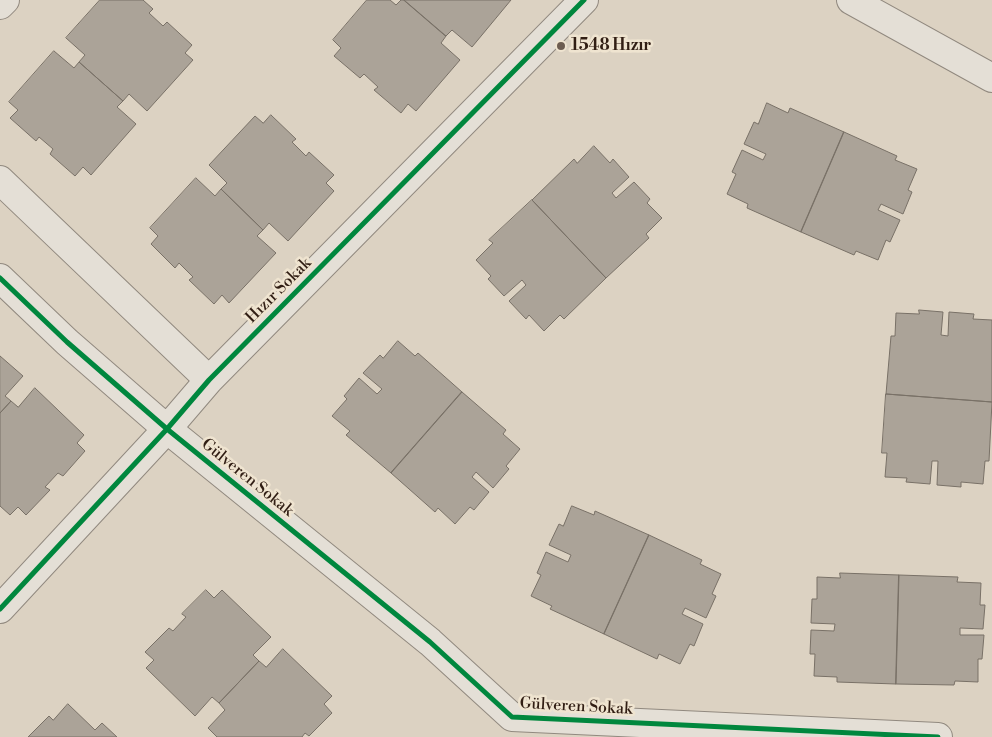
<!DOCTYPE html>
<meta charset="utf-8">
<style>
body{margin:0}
canvas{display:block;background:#dcd2c2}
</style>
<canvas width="992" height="737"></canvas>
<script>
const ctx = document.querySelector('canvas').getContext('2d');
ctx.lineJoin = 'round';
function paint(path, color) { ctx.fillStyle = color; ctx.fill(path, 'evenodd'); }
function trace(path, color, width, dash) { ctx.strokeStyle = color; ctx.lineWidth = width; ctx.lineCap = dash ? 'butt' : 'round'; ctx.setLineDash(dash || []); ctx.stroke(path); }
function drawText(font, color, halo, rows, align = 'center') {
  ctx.font = font + ' "Libre Bodoni",serif'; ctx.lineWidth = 5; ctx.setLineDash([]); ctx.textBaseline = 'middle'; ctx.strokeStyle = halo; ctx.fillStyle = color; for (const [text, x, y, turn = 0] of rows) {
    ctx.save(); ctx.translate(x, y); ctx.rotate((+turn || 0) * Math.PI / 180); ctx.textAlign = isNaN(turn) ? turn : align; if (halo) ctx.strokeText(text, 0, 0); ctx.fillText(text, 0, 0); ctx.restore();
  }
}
const building = new Path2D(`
 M100,0h43l10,9 -4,4 14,13 4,-4 25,23 -7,8 8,7 -46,51 -18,-17 -6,7 -44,-39 6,-7 -19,-17z
 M367,0h23l6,5 5,-5h3l42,36 -5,7 19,17 -44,51 -8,-7 -7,9 -27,-23 4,-3 -14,-13 -4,4 -26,-22 7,-8 -8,-8z
 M404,0h107l-39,47 -20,-17 -6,6z
 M54,51l20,17 5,-6 44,39 -6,6 19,17 -45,51 -8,-8 -8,9 -25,-22 3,-5 -14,-12 -3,4 -26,-23 8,-8 -9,-8z
 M767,103l21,10 2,-5 54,24 -43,100 -54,-24 1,-4 -21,-10 9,-20 -4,-2 10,-22 21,10 3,-6 -22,-10 10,-22 4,2z
 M271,115l25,24 -4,3 14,14 3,-4 25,23 -8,8 8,8 -46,50 -19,-18 -6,7 -42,-41 6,-6 -18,-18 46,-49 8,7z
 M844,132l53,24 -2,4 22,9 -9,21 4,2 -9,22 -22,-10 -3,6 22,10 -10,22 -4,-2 -8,20 -22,-9 -2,4 -53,-23z
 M594,146l16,17 3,-4 16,18 -17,16 4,5 18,-16 16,17 -3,4 15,15 -16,16 3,4 -43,40 -74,-78 42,-41 3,4z
 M196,178l19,18 6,-7 42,41 -6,6 19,17 -47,50 -7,-8 -8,9 -25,-24 4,-3 -14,-14 -4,5 -24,-24 7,-8 -8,-8z
 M532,200l74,78 -42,41 -4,-4 -16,16 -15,-16 -3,4 -17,-18 17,-16 -4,-5 -18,16 -16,-17 3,-3 -15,-16 17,-17 -4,-3z
 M919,310l24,2 -2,23 7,1 1,-24 25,2 -1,5 19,1v82l-106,-8 5,-58h4l1,-23 23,1z
 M398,341l17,15 3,-3 44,39 -71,81 -45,-38 4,-4 -18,-15 15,-17 -3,-3 15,-18 18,16 5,-5 -19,-16 17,-18 3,3z
 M0,356l23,20 -18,20 6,5 -11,12z
 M35,388l49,47 -7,8 8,8 -22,25 -5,-3 -13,14 5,3 -24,25 -8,-8 -8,8 -10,-9v-93l11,-12 7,6z
 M462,392l44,38 -3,4 17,15 -14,17 3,3 -16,19 -17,-16 -4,5 17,15 -15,18 -4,-3 -15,17 -17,-16 -3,4 -44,-39z
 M886,394l106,8 -3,59h-4l-2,23 -22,-2v5l-24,-2 1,-24h-6l-2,23 -24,-2 1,-4 -22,-1 2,-24h-5z
 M572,506l22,9 1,-4 54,24 -45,99 -54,-25 2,-3 -21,-10 10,-21 -4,-2 9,-21 22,10 3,-7 -22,-10 10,-21 4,2z
 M649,535l53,25 -2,4 21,10 -9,20 4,2 -10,22 -21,-10 -3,6 21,10 -9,22 -4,-2 -10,20 -21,-10 -2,5 -53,-25z
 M840,573l59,2 -3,109 -59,-2v-5l-23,-1 1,-22h-5l1,-24 23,1 1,-7 -24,-1 1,-24h5v-22l23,1z
 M899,575l59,2 -1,5 24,1 -1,22h5l-2,24 -23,-1v7h24l-2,24h-4v23l-23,-1 -1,4 -58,-1z
 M206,590l8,8 8,-8 49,47 -18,18 6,6 -40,42 -7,-6 -17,19 -49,-48 8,-8 -9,-8 24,-24 4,3 13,-14 -4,-3z
 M283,649l49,47 -8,8 8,9 -23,23 -4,-3 -3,4h-85l-9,-9 17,-18 -6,-7 40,-42 7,6z
 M68,704l27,26 7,-7 15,14h-89l21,-21 4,4z`);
paint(building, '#aba398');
trace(building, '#797167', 1);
const minor = new Path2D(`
 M0,5l5,-5
 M0,180l209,200
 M0,278l67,64 100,87 263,213 82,75 426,20
 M0,609l167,-180 42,-49 375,-380`);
const tertiary = new Path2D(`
 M851,0l141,78`);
trace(minor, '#91897f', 30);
trace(tertiary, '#91897f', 30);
trace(minor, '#e4dfd6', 28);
trace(tertiary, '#e4dfd6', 28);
trace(new Path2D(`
 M0,278l67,64 100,87 263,213 82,75 426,20
 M0,609l167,-180 42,-49 375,-380`), '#00873e', 5);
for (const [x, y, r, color] of [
 [561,46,5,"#6d5d51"]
]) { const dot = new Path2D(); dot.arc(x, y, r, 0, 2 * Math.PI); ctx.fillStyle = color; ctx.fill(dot); trace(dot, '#efe4d0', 2); }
drawText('bold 16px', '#311e14', '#efe4d0', [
 ["1548 Hızır",571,46]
], 'left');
drawText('16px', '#311e14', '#efe4d0', [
 ["Hızır Sokak",279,291,-45],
 ["Gülveren Sokak",247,478,39],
 ["Gülveren Sokak",576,707,3]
]);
</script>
